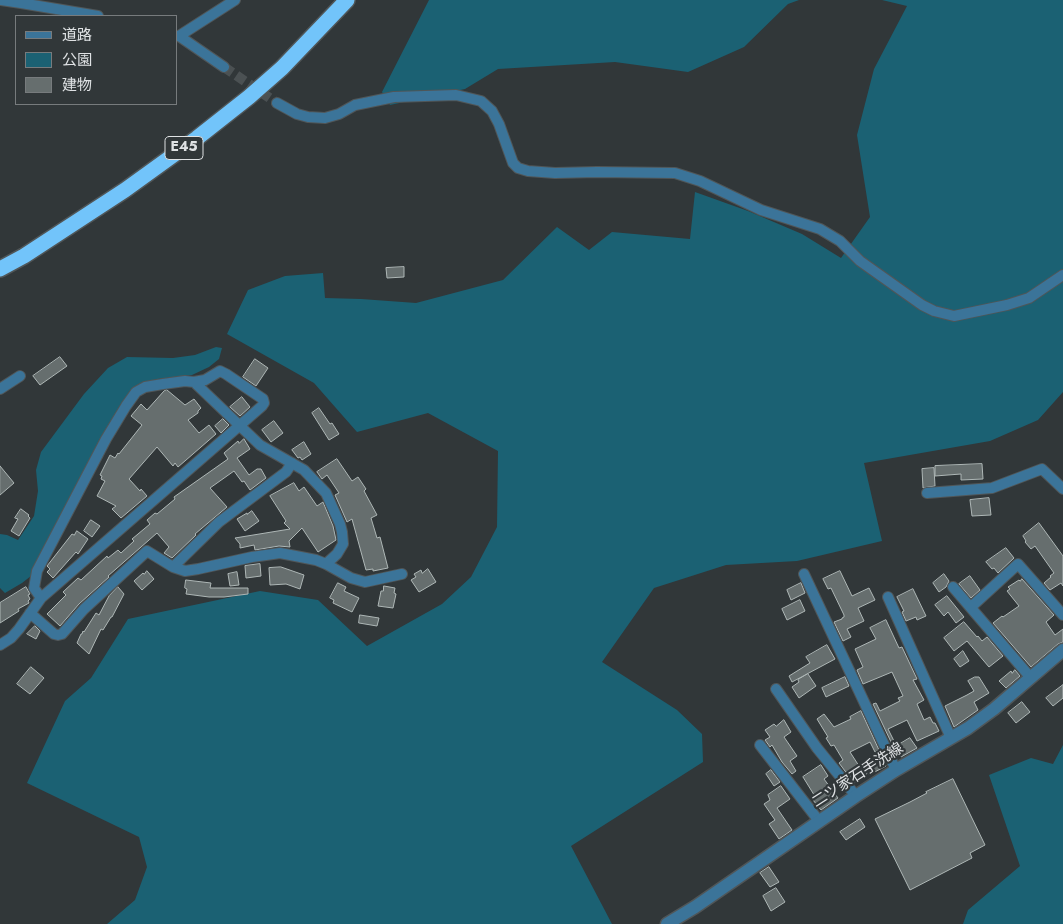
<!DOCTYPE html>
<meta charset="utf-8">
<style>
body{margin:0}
#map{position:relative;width:1063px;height:924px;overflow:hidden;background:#313739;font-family:Jost,"Noto Sans JP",sans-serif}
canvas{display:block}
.legend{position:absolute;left:15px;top:15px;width:162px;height:90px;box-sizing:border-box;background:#313739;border:1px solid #777b7d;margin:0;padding:6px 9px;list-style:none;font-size:15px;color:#dfe2e4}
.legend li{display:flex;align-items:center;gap:10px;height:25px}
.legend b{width:25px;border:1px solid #777b7d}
</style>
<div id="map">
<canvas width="1063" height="924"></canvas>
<ul class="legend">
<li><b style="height:6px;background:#3b7499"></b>道路</li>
<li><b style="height:14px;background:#1b6173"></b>公園</li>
<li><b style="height:14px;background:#666e6e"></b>建物</li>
</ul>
</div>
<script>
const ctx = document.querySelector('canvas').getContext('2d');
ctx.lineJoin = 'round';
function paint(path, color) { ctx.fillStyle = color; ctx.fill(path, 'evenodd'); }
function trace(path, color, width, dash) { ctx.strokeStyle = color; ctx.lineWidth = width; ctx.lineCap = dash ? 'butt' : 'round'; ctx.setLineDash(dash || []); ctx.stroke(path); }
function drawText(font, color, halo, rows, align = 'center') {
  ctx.font = font + ' Jost,"Noto Sans JP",sans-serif'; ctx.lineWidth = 4.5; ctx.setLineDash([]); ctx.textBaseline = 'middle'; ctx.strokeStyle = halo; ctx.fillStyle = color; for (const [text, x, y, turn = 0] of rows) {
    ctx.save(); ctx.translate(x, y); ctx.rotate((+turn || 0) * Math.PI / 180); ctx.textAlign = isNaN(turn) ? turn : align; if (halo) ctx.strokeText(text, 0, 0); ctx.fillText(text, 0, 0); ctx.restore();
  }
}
paint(new Path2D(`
 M429,0h370l-11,4 -44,43 -56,25 -73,-10 -117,7 -33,20 -75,16 -8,-13z
 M882,0h181v392l-25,28 -48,21 -126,22 18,78 -85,20 -71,4 -72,23 -52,74 75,48 25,24 1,28 -132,84 41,78h-505l28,-24 12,-33 -8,-30 -112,-54 38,-82 26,-23 37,-59 132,-28 58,9 49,46 75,-42 29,-27 26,-50 1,-76 -70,-38 -71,19 -43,-49 -87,-49 21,-44 37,-14 38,-3 2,25 36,1 55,4 87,-23 54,-53 32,23 23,-18 78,7 5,-47 53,19 54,23 39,24 29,-41 -13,-82 17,-66 33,-63z
 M216,347l6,1 -3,11 -10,8 -17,8 -34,4 -17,4 -8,6 -14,18 -19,35 -69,134 -9,7 -17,10 -5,-5v-54l7,1 11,5 16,-24 4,-25 -2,-21 5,-18 43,-58 24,-26 19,-11 46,1 22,-3z
 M1063,745v179h-100l5,-14 52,-44 -31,-91 42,-17 22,6z`), '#1b6173');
const building = new Path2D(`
 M404,267v10l-17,1 -1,-10z
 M60,357l7,9 -27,19 -7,-9z
 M255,359l13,9 -12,18 -13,-9z
 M167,390l18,15 9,-6 7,9 -3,3v2l-10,7 11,13 10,-8 7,9 -38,33 -3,-4 -2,3 -16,-19 -28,32 11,12 1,-2 6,7 -26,22 -9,-9 4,-3 -19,-10 8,-15 -4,-2 1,-3 -2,-1 10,-20 5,3 3,-5 1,1 23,-29 -11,-9 10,-12 6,6 17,-19z
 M242,397l8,10 -10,9 -10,-9z
 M319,408l11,16 2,-1 7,11 -10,6 -17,-27z
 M223,419l6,6 -8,8 -6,-7z
 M274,421l9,12 -12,9 -9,-12z
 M244,439l6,10 -13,9 12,17 8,-6h4l5,9 -16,12 -6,-9 -2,1 -8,-11 -24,17 17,19 -32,27 1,1 -24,23 -8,-5 5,-6 -12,-14 -49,43 1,1 -30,27 -19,22 -13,-12 19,-19 -3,-3 15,-14 3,2 26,-24 1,2 10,-8 3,3 13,-12 -2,-2 18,-15 -3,-4 8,-7 2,1 18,-15 -1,-2 54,-38 -4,-6 14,-12 1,2z
 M304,442l7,12 -9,6 -2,-3 -2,1 -6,-8z
 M337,459l15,22 6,-4 8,12 -2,2 13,24 -6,3 6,20 3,-1 8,31 -15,3v-2l-7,1 -14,-51 -5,3 -12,-27 4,-2 -12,-18 -5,4 -5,-7z
 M982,464l1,15 -22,1v-6l-26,2v-10z
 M0,466l14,17 -14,12z
 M934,468l1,18 -12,2 -1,-19z
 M294,483l5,8 5,-4 13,19 6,-4 10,24 3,14 -18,12 -16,-24 -13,13 1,6 -11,-1 -24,4 -1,-5 -14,3v-4l-5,-6 55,-9 -6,-6 2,-2 -16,-25z
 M989,498l2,17 -19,1 -2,-16z
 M21,509l8,6 -1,1 2,2 -11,18 -8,-5 7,-12 -3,-1z
 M252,511l7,10 -14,10 -8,-12 10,-6v1z
 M91,520l9,6 -8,11 -8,-6z
 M1039,523l24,33v30l-2,-3 -11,7 -6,-7 7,-6 -1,-1 4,-3 -19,-27 -4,3 -6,-7 1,-1 -3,-5z
 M77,531l11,8 -10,15 -2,-2 -23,26 -6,-6 3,-3 -3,-3 25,-32 2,1z
 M1006,548l8,10 -16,15 -4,-5 -2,1 -6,-7z
 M260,564l1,12 -15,2 -1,-12z
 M281,567l23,8 -4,14 -14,-5 -16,1 -1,-17z
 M428,569l8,13 -17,10 -8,-12 5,-3 -2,-3 7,-4 1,3z
 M147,571l7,8 -12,11 -8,-9 9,-8 1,1z
 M840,571l12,25 17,-8 6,12 -17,8 6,13 -17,8 4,8 -8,4 -9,-19 8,-3v-1l2,-1v-2l-13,-27 -3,1 -5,-10z
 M237,572l2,13 -9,1 -2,-12z
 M944,574l5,7 -3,6 -7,5 -6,-9z
 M970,576l10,14 -9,8 -12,-14z
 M1022,579l32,36 -8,7 9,13 8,-6v13l-5,2 -27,23 -38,-44 9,-7 1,1 16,-11 -12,-15 3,-2 -2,-2 11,-7 1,1z
 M186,580l25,3 -1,5h38v6l-24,3h-15l-23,-3 1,-5 -2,-1z
 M338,583l8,4 -2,4 15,7 -7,14 -19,-9 1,-3 -4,-2z
 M801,583l4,10 -14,7 -4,-10z
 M384,586l11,2 -1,5 2,1 -3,14 -15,-2 3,-15h2z
 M26,587l4,7 -2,1 2,4 -2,2 1,2 -11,6 1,2 -19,12v-20z
 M118,587l6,7 -12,23h-1l-8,13 -2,-1 -12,25 -12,-11 4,-9h1l1,-3 1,1 12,-19 3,2 10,-19z
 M913,589l13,27 -9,4 -1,-3 -10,4 -4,-9 2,-1 -7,-14z
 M947,596l17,21 -8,6 -8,-11 -4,4 -9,-11z
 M800,600l5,11 -18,9 -5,-11z
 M360,615l19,3 -2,8 -18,-3z
 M886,620l13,28 3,-1 15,32 -4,1 11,20 -7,4 7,16 6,-3 3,6h2l4,8 -22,10 -10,-21 -19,9 7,14 -3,1 -19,-40 3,-1 4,8 20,-10 -2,-3 5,-2 -11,-24 -29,12 -6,-14 6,-3 -8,-18 21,-10 -6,-11z
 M964,622l13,15 1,-1 4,5 5,-4 16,19 -14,11 -22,-26 -13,10 -10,-13z
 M35,626l5,5 -4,8 -9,-5z
 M827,645l8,14 -43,23 -3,-6 21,-13 -4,-6z
 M963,651l6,10 -9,6 -6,-8z
 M31,667l13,11 -14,16 -13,-10z
 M1015,670l5,6 -14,12 -7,-7 12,-10 1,2z
 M808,674l8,12 -17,12 -7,-11 7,-5 -1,-2z
 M845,677l4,9 -23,11 -4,-9z
 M975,677h4l10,16 -15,9 4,8 -24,17 -9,-21 22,-11 7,-4 -6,-10z
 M1063,685v13l-10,8 -7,-8z
 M1022,702l8,10 -14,11 -8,-10z
 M861,711l18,39 -4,2 -5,-10 -20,10 9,14 21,-11 6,11 -17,9 -1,-2 -14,10 -15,-20 4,-3 -9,-15 -3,1 -5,-8 2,-1 -11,-18 7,-5 10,13 17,-8 -1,-2z
 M784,720l7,12 -7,5 13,19 -7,5 6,10 -4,3 -10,-12 -10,-17 -2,2 -5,-7 5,-3 -5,-7 9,-6 2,2z
 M910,738l7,10 -16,9 -6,-10z
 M821,765l7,11 -4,3 14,19 -17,12 -8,-10 3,-2 -13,-21z
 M771,770l9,12 -6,4 -8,-12z
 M953,779l32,66 -15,8 2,5 -62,32 -35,-71 35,-17 17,-9 -1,-1z
 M781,786l9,13 -13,9 15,22 -13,9 -10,-15 6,-4 -11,-16 6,-4 -2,-5z
 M860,819l5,8 -19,13 -6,-8z
 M769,867l10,15 -9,5 -10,-14z
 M776,888l9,14 -14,9 -8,-15z`);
paint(building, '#666e6e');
trace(building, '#aeb7b6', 1);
trace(new Path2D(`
 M224,67l53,36`), '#4b5153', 10, [10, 5]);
const minor = new Path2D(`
 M1,0l20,3 77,13
 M176,36h3l45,31
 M179,36l56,-36
 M277,103l20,11 11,3 17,1 14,-4 16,-9 39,-8 62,-2 25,6 11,10 7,13 14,39 5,5 10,3 27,2 42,-1 78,1 25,8 61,29 59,19 20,12 20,20 62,44 12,6 20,5 53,-11 22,-7 34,-23
 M0,389l20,-13
 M927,493l65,-5 50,-19 21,20
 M326,564l25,14 14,4 37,-8
 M173,567l46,-45 67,-50 6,-9
 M804,574l92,196
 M953,587l78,91
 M888,597l63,141
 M971,607l47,-43 45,51
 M30,613l24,21 4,1 4,-1 22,-25 63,-58 26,16 12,4 13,-2 54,-12 28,-4 36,7 10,4 11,-10 6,-10 -1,-12 -2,-8 -14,-31 -22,-23 -44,-25 -66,-63 -9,-1 -22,3 -18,3 -9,5 -10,14 -20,33 -69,132 -3,17 7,10
 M0,645l11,-7 8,-9 22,-31 221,-192 2,-3 -1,-4 -37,-25 -6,-3 -15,9 -11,2
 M776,689l41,59 39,48
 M760,745l59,76`);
const tertiary = new Path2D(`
 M667,924l28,-17 161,-111 40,-26 72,-42 26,-19 69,-59`);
const motorway = new Path2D(`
 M0,269l24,-13 101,-66 72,-52 52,-41 33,-29 65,-68`);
trace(minor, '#505658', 12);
trace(tertiary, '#505658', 15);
trace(motorway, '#505658', 18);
trace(minor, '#3b7499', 10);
trace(tertiary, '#3b7499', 12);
trace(motorway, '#72c4fa', 15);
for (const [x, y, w] of [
 [184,148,38]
]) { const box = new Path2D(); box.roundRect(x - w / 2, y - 11.5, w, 23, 4); ctx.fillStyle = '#313739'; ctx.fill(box); trace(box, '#dfe2e4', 1); }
drawText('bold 14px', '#dfe2e4', null, [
 ["E45",184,148]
]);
drawText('15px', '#dfe2e4', '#313739', [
 ["二ツ家石手洗線",858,776,-33]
]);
</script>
